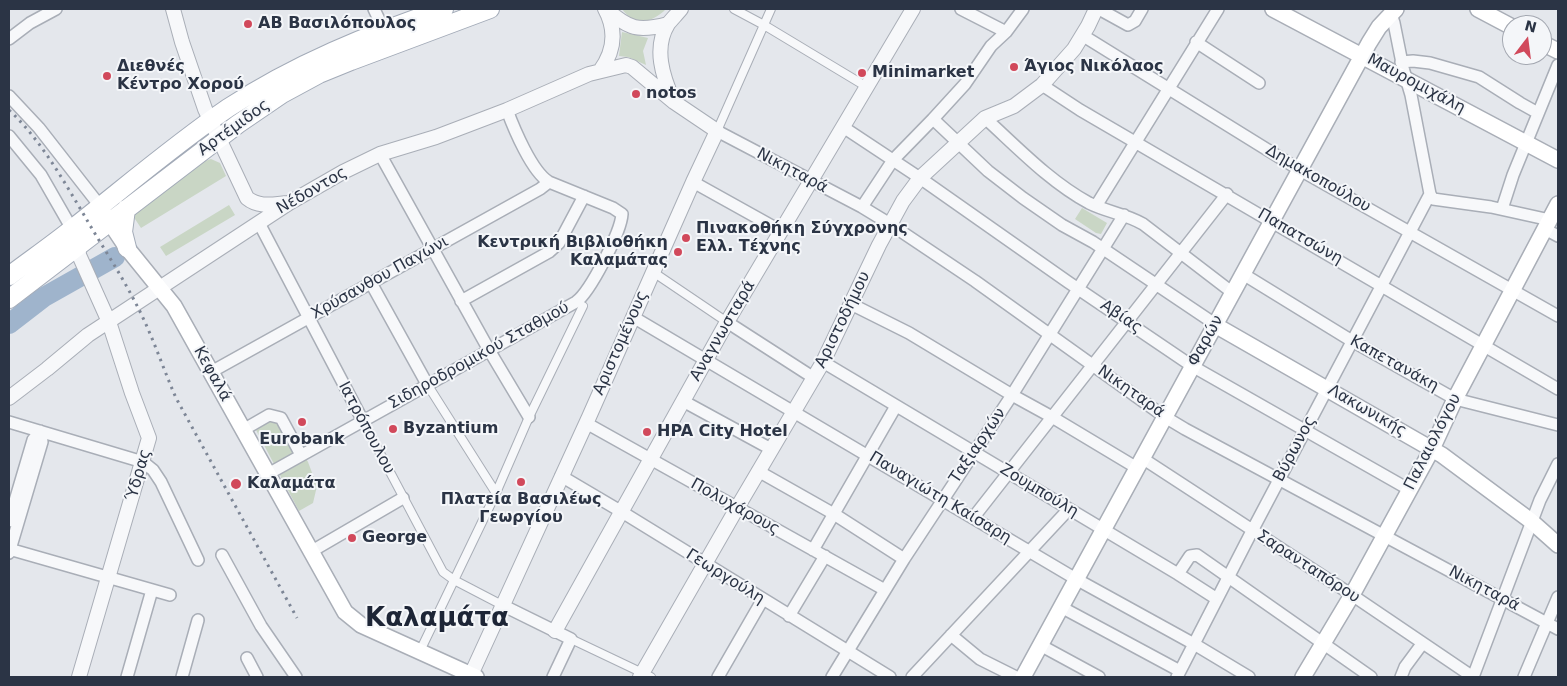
<!DOCTYPE html>
<meta charset="utf-8">
<style>
body{margin:0}
#map{position:relative;width:1567px;height:686px;overflow:hidden;background:#e4e7ec;font-family:"DejaVu Sans",sans-serif}
canvas{display:block}
.frame{position:absolute;inset:0;border:10px solid #2b3445;pointer-events:none}
.north{position:absolute;left:1502px;top:15px;width:50px;height:50px;box-sizing:border-box;background:#f4f6f9;border:1px solid #a4a8b1;border-radius:50%;rotate:15deg;font-size:14px;font-weight:700;line-height:20px;text-align:center;color:#2b3445}
.north::after{content:'';display:block;margin:auto;width:18px;height:22px;background:#d1495b;clip-path:polygon(50% 0,100% 100%,50% 72%,0 100%)}
</style>
<div id="map">
<canvas width="1567" height="686"></canvas>
<div class="frame"></div>
<div class="north">N</div>
</div>
<script>
const ctx = document.querySelector('canvas').getContext('2d');
ctx.lineJoin = 'round';
function paint(path, color) { ctx.fillStyle = color; ctx.fill(path, 'evenodd'); }
function trace(path, color, width, dash) { ctx.strokeStyle = color; ctx.lineWidth = width; ctx.lineCap = dash ? 'butt' : 'round'; ctx.setLineDash(dash || []); ctx.stroke(path); }
function drawText(font, color, halo, rows, align = 'center') {
  ctx.font = font + ' "DejaVu Sans",sans-serif'; ctx.lineWidth = 4; ctx.setLineDash([]); ctx.textBaseline = 'middle'; ctx.strokeStyle = halo; ctx.fillStyle = color; for (const [text, x, y, turn = 0] of rows) {
    ctx.save(); ctx.translate(x, y); ctx.rotate((+turn || 0) * Math.PI / 180); ctx.textAlign = isNaN(turn) ? turn : align; if (halo) ctx.strokeText(text, 0, 0); ctx.fillText(text, 0, 0); ctx.restore();
  }
}
paint(new Path2D(`
 M622,9h44c-14,14 -31,18 -44,0z
 M622,32l26,6 -5,13 3,14 -18,-8 -9,-1z
 M211,159l9,4 6,13 -85,52 -8,-12 72,-55z
 M229,205l6,10 -69,41 -6,-9z
 M1082,208l25,15 -6,11 -5,-1 -21,-14z
 M282,414l26,48 9,24 -4,17 -14,8 -43,-81z`), '#c9d6c5');
trace(new Path2D(`
 M9,324l35,-27 71,-40`), '#9fb4cc', 20);
const pedestrian = new Path2D(`
 M734,9l30,16 103,62
 M717,131l54,-122
 M653,272l74,50
 M427,384l69,109
 M363,421l80,151 11,8 48,25
 M571,639l80,38
 M420,651l76,-158 33,-76 54,-111`);
const minor = new Path2D(`
 M374,9l10,21
 M961,9l45,23
 M1099,9l29,16 7,-4 7,-12
 M1391,14l3,9 9,45 8,27 19,99
 M1082,35l218,135 258,146
 M9,39l21,-16 26,-14
 M1196,42l63,41
 M1401,62l12,-1 17,2 49,14 41,26 18,10
 M1042,85l38,25 478,279
 M9,96l30,32 61,78
 M985,118c32,29 65,64 104,85 18,9 37,11 54,21l90,69
 M933,119l55,52 35,27 39,27 31,17 122,82
 M843,127l77,51 148,104 124,84 218,124
 M717,131l145,76 28,17 85,57 190,136 20,12 373,200
 M9,136l32,39 31,54 4,3
 M380,154l109,196 40,67
 M693,182l88,49
 M1430,194l3,5 58,8 59,13
 M1096,206l122,-197
 M862,207l31,-47 40,-41 32,-35 26,-38 15,-14 17,-23
 M1502,209l11,-34 45,-110
 M259,223l104,198
 M1545,229l13,7
 M1243,274l109,67 103,58 103,26
 M371,283l56,101
 M461,301l88,-49 10,-9 25,-47
 M851,304l58,29 103,62 40,22 85,51
 M633,317l443,262 118,65 55,33
 M727,322l87,56
 M823,362l355,212 39,25
 M211,372l329,-183 9,-7
 M683,401l88,48
 M9,422l134,40 10,8 8,12 37,78
 M586,423l299,167
 M243,430l26,-15 12,3 20,37
 M1142,458l210,137 121,82 67,-177 18,-36
 M758,471l76,43 70,45
 M268,474l308,-172c14,-10 45,-70 46,-88l-9,-6 -64,-26c-17,-10 -35,-53 -42,-72
 M561,476l61,36 268,165
 M973,518l254,-324
 M9,521l24,-81 7,-9
 M9,549l161,46
 M813,550l83,-144
 M312,551l91,-53
 M9,553l33,-111 -2,-11
 M222,555l39,71 35,51
 M1178,574l12,-18 7,-1 174,122
 M502,605l69,34 -18,38
 M1061,607l119,64
 M789,616l36,-60
 M951,635l29,24 36,18
 M1040,645l59,32
 M247,658l10,19
 M127,677l25,-87
 M182,677l16,-57
 M718,677l45,-78
 M832,677l72,-118 108,-164 112,-180
 M912,677l157,-168
 M1177,677l75,-146 178,-337
 M1401,677l4,-10 17,-23
 M1524,677l34,-80`);
const tertiary = new Path2D(`
 M173,9l9,33 23,67 42,89c12,10 27,6 41,5
 M606,9c23,20 32,23 62,15
 M600,71c14,-19 17,-40 5,-62
 M673,100c-10,-23 -20,-52 -5,-76 4,-5 9,-10 13,-15
 M78,239l1,16 30,67 23,71 17,45 -70,239
 M9,398l38,-29 41,-34 201,-132 54,-31 37,-18 56,-17 71,-27 82,-36 37,-9 6,2 42,35 43,29 -24,51 -104,235 -119,260
 M555,631l172,-309 186,-313
 M640,677l97,-169 86,-146 56,-117 24,-44 17,-23 65,-60 29,-12 28,-21 32,-36 14,-23 8,-17`);
const secondary = new Path2D(`
 M1273,9l285,151
 M1478,9l34,18
 M1542,43l16,8
 M103,212l24,36 47,58 171,306 16,13 115,52
 M1215,325l227,130 89,66 27,24
 M1023,677l346,-634 10,-16 17,-18
 M1303,677l49,-82 80,-146 23,-50 103,-195`);
const primary = new Path2D(`
 M126,209l-3,23 4,16
 M9,276c21,-16 43,-31 64,-48 51,-40 101,-83 155,-120 67,-44 141,-74 216,-99
 M9,299l229,-175 44,-30 37,-20 32,-13 139,-52`);
trace(pedestrian, '#a9aeb7', 10);
trace(minor, '#a9aeb7', 14);
trace(tertiary, '#a9aeb7', 16);
trace(secondary, '#a9aeb7', 18);
trace(primary, '#a3abb8', 20);
trace(pedestrian, '#f7f8fa', 8);
trace(minor, '#f7f8fa', 11);
trace(tertiary, '#f7f8fa', 14);
trace(secondary, '#fff', 15);
trace(primary, '#fff', 18);
trace(new Path2D(`
 M9,110c31,29 53,68 75,105 16,28 35,56 50,85 17,31 28,66 42,98l121,220`), '#7d8696', 3, [2.5, 5]);
for (const [x, y, r, color] of [
 [248,24,5,"#d1495b"],
 [1014,67,5,"#d1495b"],
 [862,73,5,"#d1495b"],
 [107,76,5,"#d1495b"],
 [636,94,5,"#d1495b"],
 [686,238,5,"#d1495b"],
 [678,252,5,"#d1495b"],
 [302,422,5,"#d1495b"],
 [393,429,5,"#d1495b"],
 [647,432,5,"#d1495b"],
 [521,482,5,"#d1495b"],
 [236,484,6,"#d1495b"],
 [352,538,5,"#d1495b"]
]) { const dot = new Path2D(); dot.arc(x, y, r, 0, 2 * Math.PI); ctx.fillStyle = color; ctx.fill(dot); trace(dot, '#f4f6f9', 2); }
drawText('bold 16px', '#2b3445', '#f4f6f9', [
 ["ΑΒ Βασιλόπουλος",258,24],
 ["Διεθνές",117,67],
 ["Κέντρο Χορού",117,85],
 ["Άγιος Νικόλαος",1024,67],
 ["Minimarket",872,73],
 ["notos",646,94],
 ["Πινακοθήκη Σύγχρονης",696,229],
 ["Ελλ. Τέχνης",696,247],
 ["Κεντρική Βιβλιοθήκη",668,243,"right"],
 ["Καλαμάτας",668,261,"right"],
 ["Byzantium",403,429],
 ["HPA City Hotel",657,432],
 ["Eurobank",302,440,"center"],
 ["Καλαμάτα",247,484],
 ["Πλατεία Βασιλέως",521,500,"center"],
 ["Γεωργίου",521,518,"center"],
 ["George",362,538]
], 'left');
drawText('16px', '#2b3445', '#f4f6f9', [
 ["Μαυρομιχάλη",1416,84,28],
 ["Αρτέμιδος",234,128,-36],
 ["Νικηταρά",792,171,28],
 ["Δημακοπούλου",1318,179,30],
 ["Νέδοντος",312,191,-30],
 ["Παπατσώνη",1300,237,30],
 ["Χρύσανθου Παγώνι",380,278,-29],
 ["Αβίας",1121,317,34],
 ["Αριστοδήμου",843,320,-64],
 ["Αναγνωσταρά",723,331,-60],
 ["Φαρών",1206,341,-61],
 ["Αριστομένους",621,343,-66],
 ["Σιδηροδρομικού Σταθμού",479,356,-29],
 ["Καπετανάκη",1394,364,29],
 ["Κεφαλά",212,374,61],
 ["Νικηταρά",1131,392,35],
 ["Λακωνικής",1367,411,30],
 ["Ιατρόπουλου",366,428,62],
 ["Παλαιολόγου",1433,442,-63],
 ["Ταξιαρχών",978,446,-56],
 ["Βύρωνος",1295,449,-62],
 ["Ύδρας",139,475,-74],
 ["Ζουμπούλη",1039,491,31],
 ["Παναγιώτη Καίσαρη",940,498,31],
 ["Πολυχάρους",735,507,29],
 ["Σαρανταπόρου",1308,567,33],
 ["Γεωργούλη",725,577,32],
 ["Νικηταρά",1484,589,28]
]);
drawText('bold 26px', '#1d2536', '#f4f6f9', [
 ["Καλαμάτα",437,619]
]);
</script>
